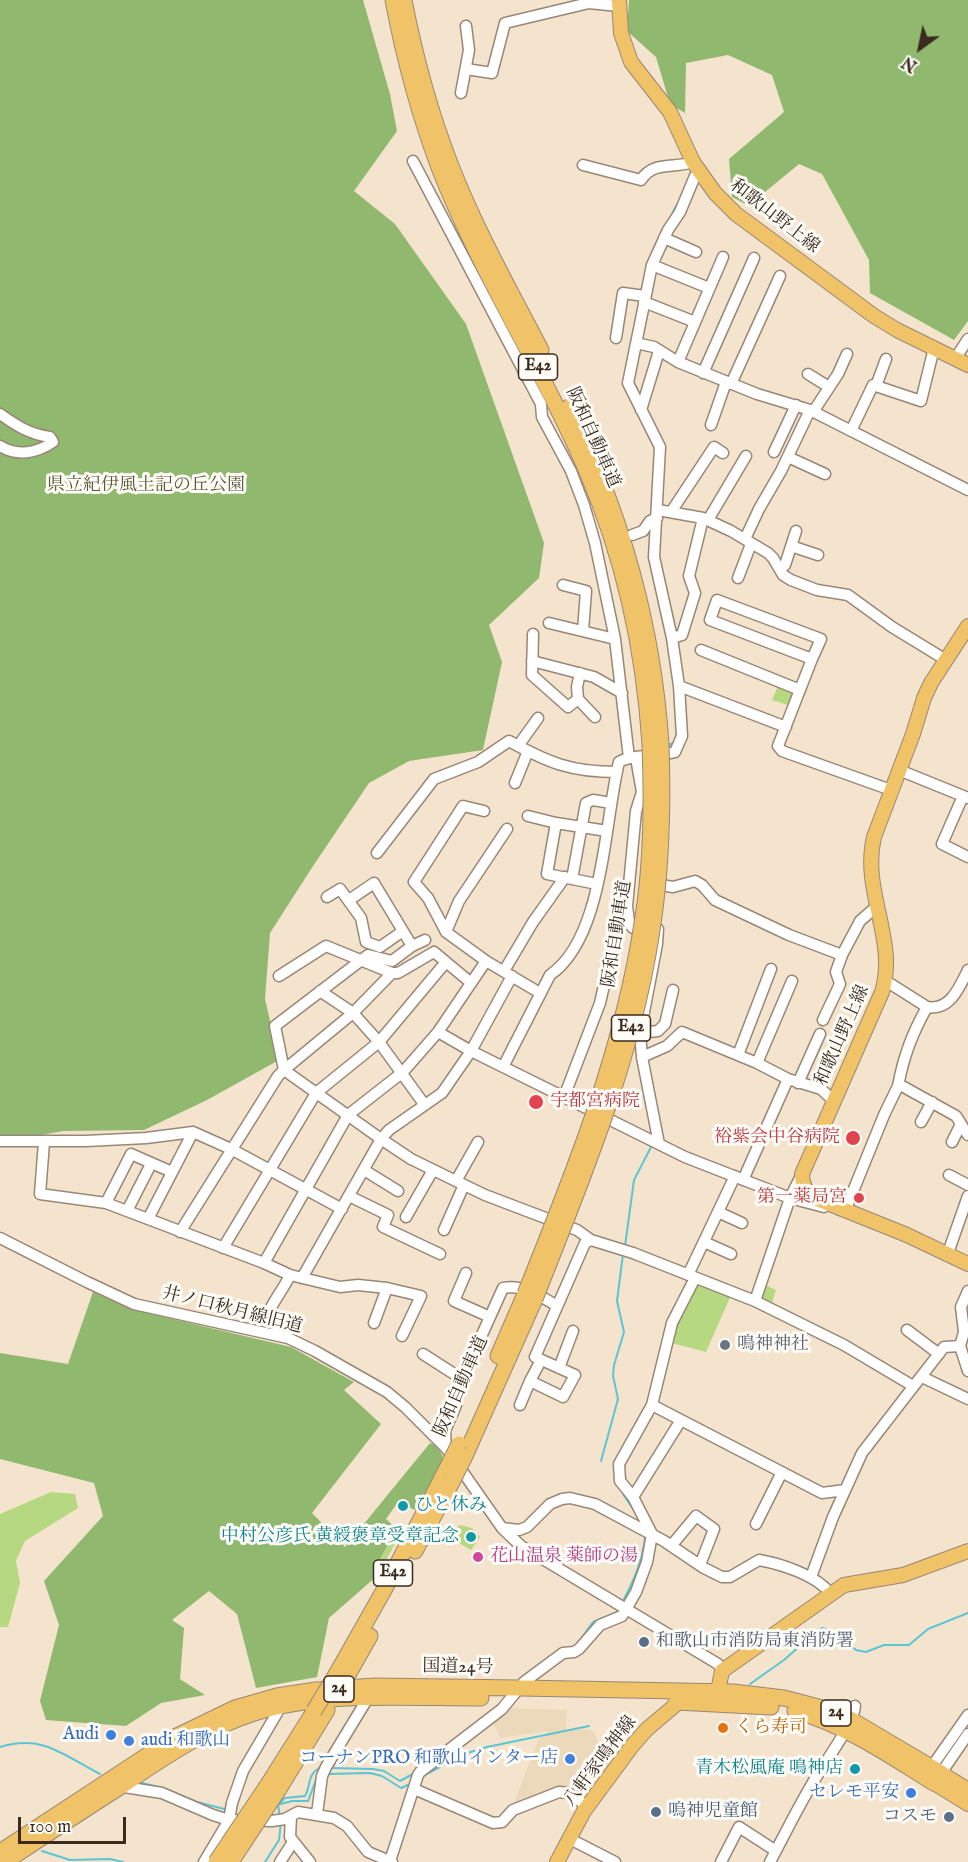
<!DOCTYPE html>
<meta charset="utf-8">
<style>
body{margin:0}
#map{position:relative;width:968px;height:1862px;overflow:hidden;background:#f5e4cd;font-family:"IM FELL English",serif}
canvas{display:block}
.north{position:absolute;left:890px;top:18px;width:60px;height:60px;-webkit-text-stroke:4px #fdfcf7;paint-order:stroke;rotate:213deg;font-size:16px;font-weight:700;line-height:24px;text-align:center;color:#3b2a1e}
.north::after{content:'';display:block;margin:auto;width:21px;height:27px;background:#3b2a1e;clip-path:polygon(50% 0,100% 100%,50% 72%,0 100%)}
.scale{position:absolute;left:18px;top:1817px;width:108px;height:27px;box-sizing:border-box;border:3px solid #3b2a1e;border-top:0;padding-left:8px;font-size:18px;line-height:21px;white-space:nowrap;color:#3b2a1e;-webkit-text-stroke:4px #fdfcf7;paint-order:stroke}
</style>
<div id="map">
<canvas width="968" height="1862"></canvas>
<div class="north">N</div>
<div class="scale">100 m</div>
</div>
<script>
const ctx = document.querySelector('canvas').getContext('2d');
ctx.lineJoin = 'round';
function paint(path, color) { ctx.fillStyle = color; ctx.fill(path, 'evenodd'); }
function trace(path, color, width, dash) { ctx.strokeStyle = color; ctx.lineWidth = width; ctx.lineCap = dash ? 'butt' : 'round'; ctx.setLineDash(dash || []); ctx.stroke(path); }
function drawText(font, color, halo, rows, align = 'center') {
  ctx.font = font + ' "IM FELL English","Noto Serif JP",serif'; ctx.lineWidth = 6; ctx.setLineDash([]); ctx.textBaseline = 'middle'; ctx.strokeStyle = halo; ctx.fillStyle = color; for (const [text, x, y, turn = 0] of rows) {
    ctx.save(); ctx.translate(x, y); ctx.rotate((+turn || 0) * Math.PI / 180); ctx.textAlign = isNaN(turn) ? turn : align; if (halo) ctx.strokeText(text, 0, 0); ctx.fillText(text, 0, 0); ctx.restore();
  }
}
paint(new Path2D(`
 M510,1708l57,2 -1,21 20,-2 8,3 11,24 10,7 -28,40 -19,-14 -57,21 28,-72 8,-2v-5l-46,7 -9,-16z`), '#ecd8ba');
paint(new Path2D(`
 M779,684l18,8 -6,14 -19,-6z
 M696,1280l36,13 -26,59 -38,-10z
 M761,1283l15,7 -5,16 -16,-7z
 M51,1492l24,2 3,14 -53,33 -9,20 4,22 -12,44h-8v-113z
 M459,1525l13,3 8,9 -9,13 -19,-11 -1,-4z
 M397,1540l-19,35 -4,-4 15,-28z`), '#b5d881');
paint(new Path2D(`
 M0,0h363l27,94 7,37 -43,60 41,33 71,100 78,219 -5,35 -50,47 13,37 -19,88 -74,11 -40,22 -56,83 -43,67 -5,66 14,61 -72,40 -63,30 -80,1 -64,11z
 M629,0h339v321l-14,19 -84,-47 -1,-33 -47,-86 -23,-10 -34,28 -12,16 -21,-11 -3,-38 55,-47 -12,-37 -44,-20 -42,8 -1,50 -15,-9 -14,-47 -29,-26z
 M93,1292l37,17 161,38 63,35 -10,8 37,34 -69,89 33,34 85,-104c6,1 12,9 13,16l-26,52 -19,-9 -12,17 15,14 -4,7 -8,3 -15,27 4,5 -49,43 -12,59 -61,11 -19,-74 -28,-23 -37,29 12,8 -4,51 25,16 -44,8 -35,23 -80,-6 -6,-19 19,-76 -15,-44 59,-65 -9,-33 -94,-24v-106l68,11z`), '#90b86f');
trace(new Path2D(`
 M672,214l4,-8
 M667,747l7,-5 3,-9
 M625,1246l9,-66 17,-33
 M601,1461l17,-62 -5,-23 1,-11 10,-33 -7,-31 6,-47
 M623,1494l12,18
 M623,1601c11,-21 19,-39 22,-63
 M580,1640l13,-18 24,-10
 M750,1684l34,-24 34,-30 5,-2 10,4 23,18 10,2 18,-7h25l19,-16 40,-16
 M0,1747c43,-13 63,8 100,27
 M331,1768l42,1 11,2 16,10 13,-7
 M328,1774l42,-1 12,3 19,12 7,-3
 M423,1776l41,-22 23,-7 102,-21
 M142,1783l21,5 34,14 31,8
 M280,1803l5,-5 20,-2c6,-10 2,-21 14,-28
 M277,1805l15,-4h16l8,-21
 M278,1805l2,12
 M42,1851l28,9 40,-1 13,3
 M265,1862l14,-22 2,-18`), '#5ac5d4', 2);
const minor = new Path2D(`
 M466,69l26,4 13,-50 84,-20 29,3
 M461,93l8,-43 -3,-24
 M413,161l128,243 1,13 29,54 13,34 11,38 20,96 14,119
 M583,165l58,15c13,-20 33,-11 52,-18
 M664,238l32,14
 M652,265l57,23
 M644,302l51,20
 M616,338l7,-45 22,3
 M636,343l18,4 24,15 79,32 53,16 158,80
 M955,359l13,-20
 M678,362l45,-105
 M703,373l51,-115
 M808,374l21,13
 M731,384l49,-108
 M876,386l10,-27
 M641,410l18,-59
 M813,412l25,-38 9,-20
 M0,414c17,12 29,20 50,23l3,5c-16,11 -36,15 -53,4
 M711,425l15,-43
 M851,431l22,-46 48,16 13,-53
 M774,452l22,-47
 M788,457l37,17
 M658,510l45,8 28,13 37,22 5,5 10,17 8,5 26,10 31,5 44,32 54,33
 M671,512l43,-65 9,6
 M708,520l38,-64
 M632,535l11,-4 7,-10 7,-3
 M745,539l14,-30 22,-38 29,-61
 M791,546l27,9
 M780,569l5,-4 11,-34
 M738,578l13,-34
 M563,585l23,6 -3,40
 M549,623l66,16
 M533,634l-1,41 36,32 10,-8 17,18
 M672,638l10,-3 13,-42 -6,-17 14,-58
 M701,650l99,40
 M812,659l9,-20 -104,-39 -7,20 102,39 -34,87 4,5 109,39
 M532,661l62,16 28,16
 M679,686l107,41
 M578,699l-1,-12 3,-14
 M518,746l20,-28
 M636,758l6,34 -6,19 -9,95 2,16 3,5 12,8
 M899,770l69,28
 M515,783l13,-32
 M963,796l-21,48 26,13
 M484,811l-21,-5 -49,76 14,16 18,34 40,29
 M528,816l28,7 -9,51 50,10
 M556,823l51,8
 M377,853l57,-74 44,-17 31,-21c40,22 62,31 108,31
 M572,879l14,-76 7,-3 18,3
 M661,885l12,2 22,-6 7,4 13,15 74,35 53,20 18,-34 16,-14
 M327,897l13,-8 21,29 5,24 14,5 23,-16
 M349,900l25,-17 38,63 -20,15 -24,-6 -93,71 9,44 69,-57 39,-40
 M658,929l-1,15 -17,89 2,24 17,87
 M446,932l13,-31 48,-72
 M412,946l13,-6
 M504,971l29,-49 32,-45
 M279,976l47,-30 66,27h6l36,-21 36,30
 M886,981l41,26c-15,27 -23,48 -29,79
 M320,991l33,22 26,29 45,62
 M927,1007c23,4 32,-19 41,-37
 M823,1020l17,-36 -4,-12 6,-17
 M438,1032l33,19 214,106 105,41 34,9
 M640,1033l18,-2 7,-7 8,-34
 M738,1055l33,-86
 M642,1057l25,-11 15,-14 75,31 31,16 33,10 13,12
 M757,1063l35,-82
 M503,1067l47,-92c54,-37 54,-152 69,-213 12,-8 40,-5 56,-10l7,-16 -3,-50 -7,-48 -18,-81 6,-110 -32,-64 24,-118 16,-35 12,-18 15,-36 4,-3
 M798,1083l22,-49
 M564,1097l36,-94 16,-71
 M921,1122l11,-20
 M0,1141h86l60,-3 47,-6 38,17 111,60
 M44,1142l-4,52 66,9 158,60 26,12 50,12 18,-2 29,3 34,8 -19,40
 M952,1142l9,-18
 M364,1170l34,21
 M949,1175l19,10
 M743,1180l45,-101
 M456,1181l22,-39
 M349,1196l39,19 -5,12 57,27
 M106,1203l25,-49 41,18
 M840,1210l5,1 39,-96 14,-29h4l54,30 12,19
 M127,1211l24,-47
 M718,1212l24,11
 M406,1217l27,-47
 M148,1219l45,-87
 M444,1230l20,-45
 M180,1232l98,-156 6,-6 97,69 30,20 45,22 29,14 92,35 14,10 42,13 122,48 89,44 69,41
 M0,1238l87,44 47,22 154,34 27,13 72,41 18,15 41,41 56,80 19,18 197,118 4,7
 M704,1242l27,12
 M223,1248l93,-155 63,-51 67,-80
 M948,1253l20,-57
 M264,1263l84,-148 55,-43 35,-40 48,-71 54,32
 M466,1273l-12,28 36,16
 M688,1275l47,-99
 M302,1278l79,-139 8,-9 53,-37 29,-42 41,-75
 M755,1301l35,-103 12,-24
 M374,1323l13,-35
 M907,1330l32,24
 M288,1338c-4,-9 -15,-13 -21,-21 3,-12 17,-28 23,-42
 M960,1346l8,25
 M423,1354l39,25
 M541,1360l-11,21 33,16 12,-22 -40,-18 50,-114 6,-3
 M559,1368l14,-37
 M922,1377l46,22
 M520,1405l10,-24
 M652,1405l170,88 23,-3
 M446,1448l-1,-17 11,-26 6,-26 41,-91c19,-4 38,8 54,18
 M633,1497l48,-77
 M756,1524l26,-52
 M502,1528l17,2 8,-3 23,-23 12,-5 8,-1 25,6 69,37 40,27 18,9h8l29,-17c22,4 57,15 71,33
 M671,1546l25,-30 18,13 -14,36
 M811,1577l22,-60 29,-64 82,-106 16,-1 4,-14 -3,-25 7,-16
 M928,1772l40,-57
 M937,1779l31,-45
 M118,1786l44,7 51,22 16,5 43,1 13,-2 13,-7 36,6 13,8 21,26 24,10
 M414,1789l79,34 9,-1 11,-12 46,-18 9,1 19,13
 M317,1814l5,-38 4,-9 45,-74
 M291,1817l-1,20 20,25
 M570,1839l45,23
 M390,1861l28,-86 2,-3 82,-63 22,-27 39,-29 11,-1 5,-3 21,-24 22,-9 14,-24 11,-30 5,-28 -19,-37 -13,-16 -1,-17 33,-59 20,-82 23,-45
 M204,1862l25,-42 3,-17 11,-32 34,-58 3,-7 -1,-4
 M280,1862l13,-20
 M721,1862l18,-35 37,24
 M770,1862c14,-26 27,-53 42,-78 10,-18 42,-60 43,-78`);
const major = new Path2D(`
 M619,0l2,33 10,29 39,50 23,50 22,31 21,21 138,102 23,14 71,35
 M968,626l-37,57 -7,15 -11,36 -39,103c-13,54 24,103 8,155l-80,182c0,11 4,17 13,24l92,37 61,29
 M716,1701l6,-30 122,-86 59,-10 65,-24
 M941,1773l27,17
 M934,1783l34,21
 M557,1862l27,-51 48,-65 15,-17 32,-27 1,-8`);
const highway = new Path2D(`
 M393,0c11,58 26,115 47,170 41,104 103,199 147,302 37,86 57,179 63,272
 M404,0c11,57 26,112 47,166 25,64 59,124 90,184
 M569,407c52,105 84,219 92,336
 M498,1356l27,-62
 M465,1456l70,-157
 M415,1551l37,-69
 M337,1673l47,-83 62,-120
 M349,1673l21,-37
 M676,1702l95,5
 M795,1711c51,14 95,45 139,72
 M267,1786l46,-73
 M279,1789l48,-79
 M0,1852l175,-115 60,-29 42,-12 39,-6 59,-4 145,2 213,4 51,6 38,10 28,11 91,54
 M5,1862c39,-26 79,-52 118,-77 49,-33 99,-67 158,-79 65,-13 134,-8 200,-8`);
trace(minor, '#988776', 13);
trace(major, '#988776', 16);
trace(highway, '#988776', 17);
trace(minor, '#fff', 10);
trace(major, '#f0c369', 14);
trace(highway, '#f0c369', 15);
const highwayBridge = new Path2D(`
 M525,1294c49,-122 99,-246 118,-377 9,-57 9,-115 7,-173
 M535,1299c49,-124 102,-250 119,-383 8,-57 9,-115 7,-173
 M446,1470l13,-26
 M452,1482l13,-26
 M314,1711l23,-38
 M216,1862l51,-76
 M231,1862l48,-73`);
trace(highwayBridge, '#988776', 17, []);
trace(highwayBridge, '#f0c369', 15);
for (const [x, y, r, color] of [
 [536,1102,8,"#e0444e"],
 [853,1138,8,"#e0444e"],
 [859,1198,6,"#e0444e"],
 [725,1345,6,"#6b7280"],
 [403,1506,6,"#0f9aa8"],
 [471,1537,6,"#0f9aa8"],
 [478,1557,6,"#d1479c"],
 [644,1642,6,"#5c6f8a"],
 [723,1728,6,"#e8710a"],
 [111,1735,6,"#3f7fe0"],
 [129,1741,6,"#3f7fe0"],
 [570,1759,6,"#3f7fe0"],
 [855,1769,6,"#0f9aa8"],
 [911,1793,6,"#3f7fe0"],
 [656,1812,6,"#5c6f8a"],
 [949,1817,6,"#5c6f8a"]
]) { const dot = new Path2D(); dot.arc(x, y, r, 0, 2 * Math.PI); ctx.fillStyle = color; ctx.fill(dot); trace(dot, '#fdfcf7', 2); }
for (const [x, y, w] of [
 [538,367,39],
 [631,1028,39],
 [393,1573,39],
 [339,1689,30],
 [836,1713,30]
]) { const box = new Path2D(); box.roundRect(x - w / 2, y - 13, w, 26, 4.5); ctx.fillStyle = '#fdfcf7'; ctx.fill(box); trace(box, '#3b2a1e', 1.5); }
drawText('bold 16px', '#3b2a1e', null, [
 ["E42",538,367],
 ["E42",631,1028],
 ["E42",393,1573],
 ["24",339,1689],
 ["24",836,1713]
]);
drawText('18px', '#3b2a1e', '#fdfcf7', [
 ["和歌山野上線",774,217,38],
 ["阪和自動車道",592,438,66],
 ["阪和自動車道",618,934,-81],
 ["和歌山野上線",843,1036,-66],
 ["井ノ口秋月線旧道",232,1311,14],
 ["阪和自動車道",462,1387,-66],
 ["国道24号",458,1668,1],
 ["八軒家鳴神線",601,1762,-53]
]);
drawText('18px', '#5a5637', '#fdfcf7', [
 ["県立紀伊風土記の丘公園",146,486]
]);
drawText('18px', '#be3a42', '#fdfcf7', [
 ["宇都宮病院",550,1102,"left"],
 ["裕紫会中谷病院",840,1138],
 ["第一薬局宮",847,1198]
], 'right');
drawText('18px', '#5b616d', '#fdfcf7', [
 ["鳴神神社",737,1345]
], 'left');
drawText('18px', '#0d838f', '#fdfcf7', [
 ["ひと休み",415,1506,"left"],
 ["中村公彦氏 黄綬褒章受章記念",459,1537],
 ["青木松風庵 鳴神店",843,1769]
], 'right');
drawText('18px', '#b23c85', '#fdfcf7', [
 ["花山温泉 薬師の湯",490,1557]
], 'left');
drawText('18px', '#4e5e75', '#fdfcf7', [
 ["和歌山市消防局東消防署",656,1642],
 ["嗚神児童館",668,1812],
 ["コスモ",937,1817,"right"]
], 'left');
drawText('18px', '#c56008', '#fdfcf7', [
 ["くら寿司",735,1728]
], 'left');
drawText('18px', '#366cbe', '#fdfcf7', [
 ["Audi",99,1735],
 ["audi 和歌山",141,1741,"left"],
 ["コーナンPRO 和歌山インター店",558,1759],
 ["セレモ平安",899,1793]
], 'right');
</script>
